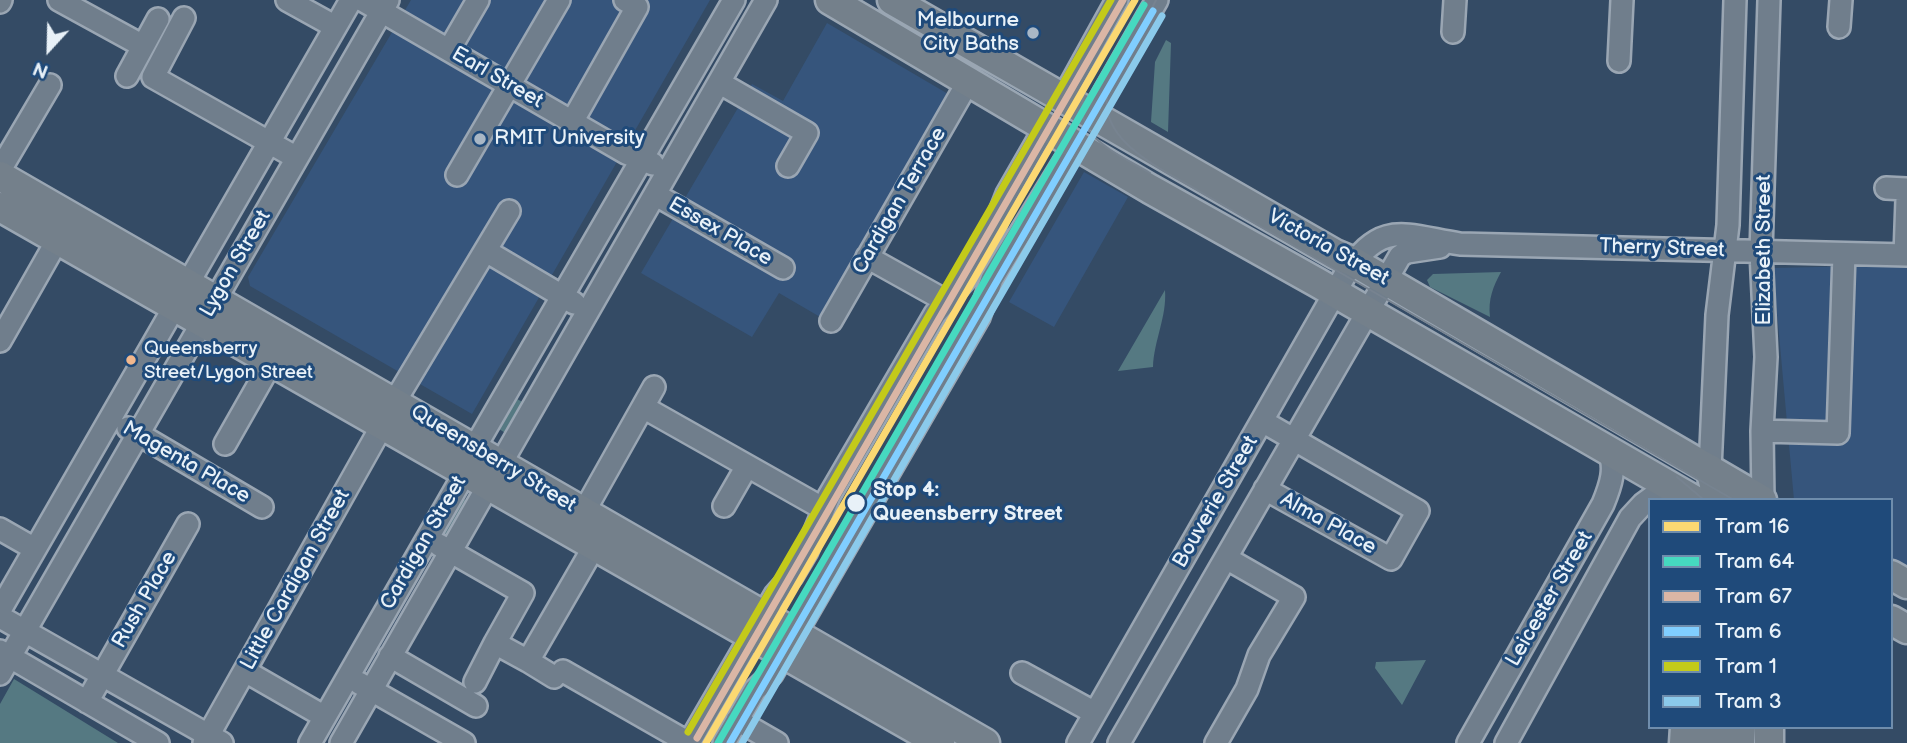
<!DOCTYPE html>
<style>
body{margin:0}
#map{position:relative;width:1907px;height:743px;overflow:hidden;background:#344b65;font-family:"Balsamiq Sans",sans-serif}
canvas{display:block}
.legend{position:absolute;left:1648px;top:498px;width:245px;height:231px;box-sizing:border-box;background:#1f4a7a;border:2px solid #6f8dac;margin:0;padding:9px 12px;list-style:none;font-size:21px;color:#e8f1f8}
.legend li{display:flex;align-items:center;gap:14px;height:35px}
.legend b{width:35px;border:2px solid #6f8dac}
.north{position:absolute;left:14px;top:14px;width:70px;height:70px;-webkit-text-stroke:5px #1f4a7a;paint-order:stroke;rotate:202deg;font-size:19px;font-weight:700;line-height:28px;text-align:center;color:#e8f1f8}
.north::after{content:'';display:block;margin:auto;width:24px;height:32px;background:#e8f1f8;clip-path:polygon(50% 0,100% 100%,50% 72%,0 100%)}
</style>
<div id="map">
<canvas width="1907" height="743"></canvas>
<ul class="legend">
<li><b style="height:9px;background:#fbd872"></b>Tram 16</li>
<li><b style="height:9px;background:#46d9c0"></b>Tram 64</li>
<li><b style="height:9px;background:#dab6a5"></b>Tram 67</li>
<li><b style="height:9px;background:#80ceff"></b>Tram 6</li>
<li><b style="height:9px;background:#c3ca1a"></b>Tram 1</li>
<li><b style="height:9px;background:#8bcaeb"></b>Tram 3</li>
</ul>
<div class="north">N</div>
</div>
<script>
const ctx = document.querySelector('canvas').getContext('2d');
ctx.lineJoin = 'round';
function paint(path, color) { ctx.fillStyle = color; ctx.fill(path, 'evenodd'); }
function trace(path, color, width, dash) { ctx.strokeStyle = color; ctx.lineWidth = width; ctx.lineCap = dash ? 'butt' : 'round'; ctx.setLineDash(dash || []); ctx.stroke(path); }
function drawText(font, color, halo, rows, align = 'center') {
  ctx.font = font + ' "Balsamiq Sans",sans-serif'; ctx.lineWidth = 6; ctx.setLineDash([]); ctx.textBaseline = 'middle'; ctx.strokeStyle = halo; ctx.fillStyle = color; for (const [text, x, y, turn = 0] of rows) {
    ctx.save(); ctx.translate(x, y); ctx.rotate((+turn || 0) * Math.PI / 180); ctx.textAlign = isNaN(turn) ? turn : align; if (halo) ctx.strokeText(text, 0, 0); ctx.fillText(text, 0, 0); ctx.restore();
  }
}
paint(new Path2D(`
 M411,0h299l-238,414 -222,-128 -2,-9z
 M827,23l128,75 -128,223 -48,-28 -27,44 -111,-64 111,-189 31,17z
 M1084,172l44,25 -74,130 -45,-25z
 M1907,265v303l-16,-9v-59h-97l-21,-232z`), '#36557c');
paint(new Path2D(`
 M1166,40l5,3 -3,89 -17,-10 4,-60z
 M1501,272c-8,15 -13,27 -11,45l-60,-30 -3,-7 6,-6z
 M1165,290c2,27 -11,50 -12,77l-35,4z
 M517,399l11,6 -18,31 -11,-7z
 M460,497l12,7 -20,34 -11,-7z
 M1426,660l-24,45 -27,-37 1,-6z
 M14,679l104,64h-118v-39z`), '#557982');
const minor = new Path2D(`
 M59,0l84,46
 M287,0l47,26
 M362,0l264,153 27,11
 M0,2l1,-2
 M184,18l-31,59 144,81
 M1839,27l2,-27
 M1453,32l2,-32
 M449,50l29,-50
 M1619,61l3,-61
 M127,76l31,-57
 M720,83l87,50 -19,33
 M1063,98l54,-98
 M1092,114l65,-114
 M572,122l65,-115 -12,-7
 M0,170l50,-85
 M457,175l102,-175
 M1886,188l21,1
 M656,195l127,73
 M486,251l88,52
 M1905,255l2,-56
 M867,257l79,44
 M831,321l137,-239
 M0,341l58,-102
 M395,401l114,-190
 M643,407l179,101
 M1262,421l156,90 -27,48 -126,-70
 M128,428l134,79
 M1762,431l76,2 6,-179
 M225,444l54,-95
 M1710,469l7,-154 11,-90 7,-225
 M1763,500l-1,-69 4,-74 -5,-105 8,-252
 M724,506l23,-40
 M577,524l77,-137
 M0,529l35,20
 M439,545l84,48 -28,50 33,18 67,-116
 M0,610l351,-610
 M0,617l222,126
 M0,651l158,92
 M390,656l86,50
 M528,661l26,16
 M245,671l80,46
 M563,671l126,72
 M1022,673l73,40
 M0,674l388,-674
 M475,682l20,-39
 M359,683l105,60
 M87,702l101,-178
 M737,720l40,23
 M204,743l179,-319
 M310,743l156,-272 9,-24 259,-447
 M341,743l425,-743
 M689,743l86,-148 17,-19 15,-25 22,-55 106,-182 29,-33 31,-56 12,-31 39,-68
 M724,743l31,-53 17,-16 207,-357 13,-38 83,-135
 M1078,743l267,-468c36,-56 58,-40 115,-31l447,11
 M1119,743l281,-487 7,-4 33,-5
 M1216,743l31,-54 12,-34 35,-58 -68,-39
 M1468,743l135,-239c7,-17 15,-38 4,-55
 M1506,743l124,-225 13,-14 26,-19`);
const major = new Path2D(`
 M830,0l320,189 168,94 376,217
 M892,0l443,254 19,8 408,238
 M0,176c329,187 657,377 985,567
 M0,207l940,536
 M1710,469l8,31
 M1891,575l16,9
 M1891,620l16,9
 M1684,743l1,-16
 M1712,743l1,-16
 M1740,743l1,-16
 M1769,743v-16`);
trace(minor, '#9aa6b3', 26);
trace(major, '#9aa6b3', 33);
trace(minor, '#707e8c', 21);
trace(major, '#74808b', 28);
trace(new Path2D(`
 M1156,0c-13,28 -33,53 -45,81 -23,56 49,87 86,109l537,310
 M1091,77c-29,55 18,72 59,96
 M1677,477l27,23`), '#778390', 2);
trace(new Path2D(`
 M706,743l429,-743`), '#fbd872', 7);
trace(new Path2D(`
 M718,743l426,-738`), '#46d9c0', 7);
trace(new Path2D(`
 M697,738l426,-738`), '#dab6a5', 7);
trace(new Path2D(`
 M730,743l423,-732`), '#80ceff', 7);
trace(new Path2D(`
 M688,732l423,-732`), '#c3ca1a', 7);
trace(new Path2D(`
 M742,743l420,-727`), '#8bcaeb', 7);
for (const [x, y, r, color] of [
 [1033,33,7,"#a9b7c5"],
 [480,139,7,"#a9b7c5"],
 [131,360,6,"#f1b78d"],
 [856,503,10,"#e8f1f8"]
]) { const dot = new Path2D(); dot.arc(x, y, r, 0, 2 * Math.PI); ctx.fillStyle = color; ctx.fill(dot); trace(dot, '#1f4a7a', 2.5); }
drawText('19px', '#e8f1f8', '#1f4a7a', [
 ["Queensberry",144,349],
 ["Street/Lygon Street",144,373]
], 'left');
drawText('21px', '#e8f1f8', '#1f4a7a', [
 ["Melbourne",1019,21],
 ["City Baths",1019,45],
 ["RMIT University",494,139,"left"]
], 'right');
drawText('21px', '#e8f1f8', '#1f4a7a', [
 ["Earl Street",497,78,30],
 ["Cardigan Terrace",900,201,-60],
 ["Essex Place",720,232,30],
 ["Victoria Street",1328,248,29],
 ["Therry Street",1662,249,2],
 ["Elizabeth Street",1765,250,-90],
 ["Lygon Street",236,264,-60],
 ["Queensberry Street",493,459,31],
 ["Magenta Place",186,463,30],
 ["Bouverie Street",1216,502,-60],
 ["Alma Place",1328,524,29],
 ["Cardigan Street",424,543,-60],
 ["Little Cardigan Street",296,580,-61],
 ["Leicester Street",1550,599,-60],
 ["Rush Place",145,600,-60]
]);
drawText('bold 21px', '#e8f1f8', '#1f4a7a', [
 ["Stop 4:",873,491],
 ["Queensberry Street",873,515]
], 'left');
</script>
